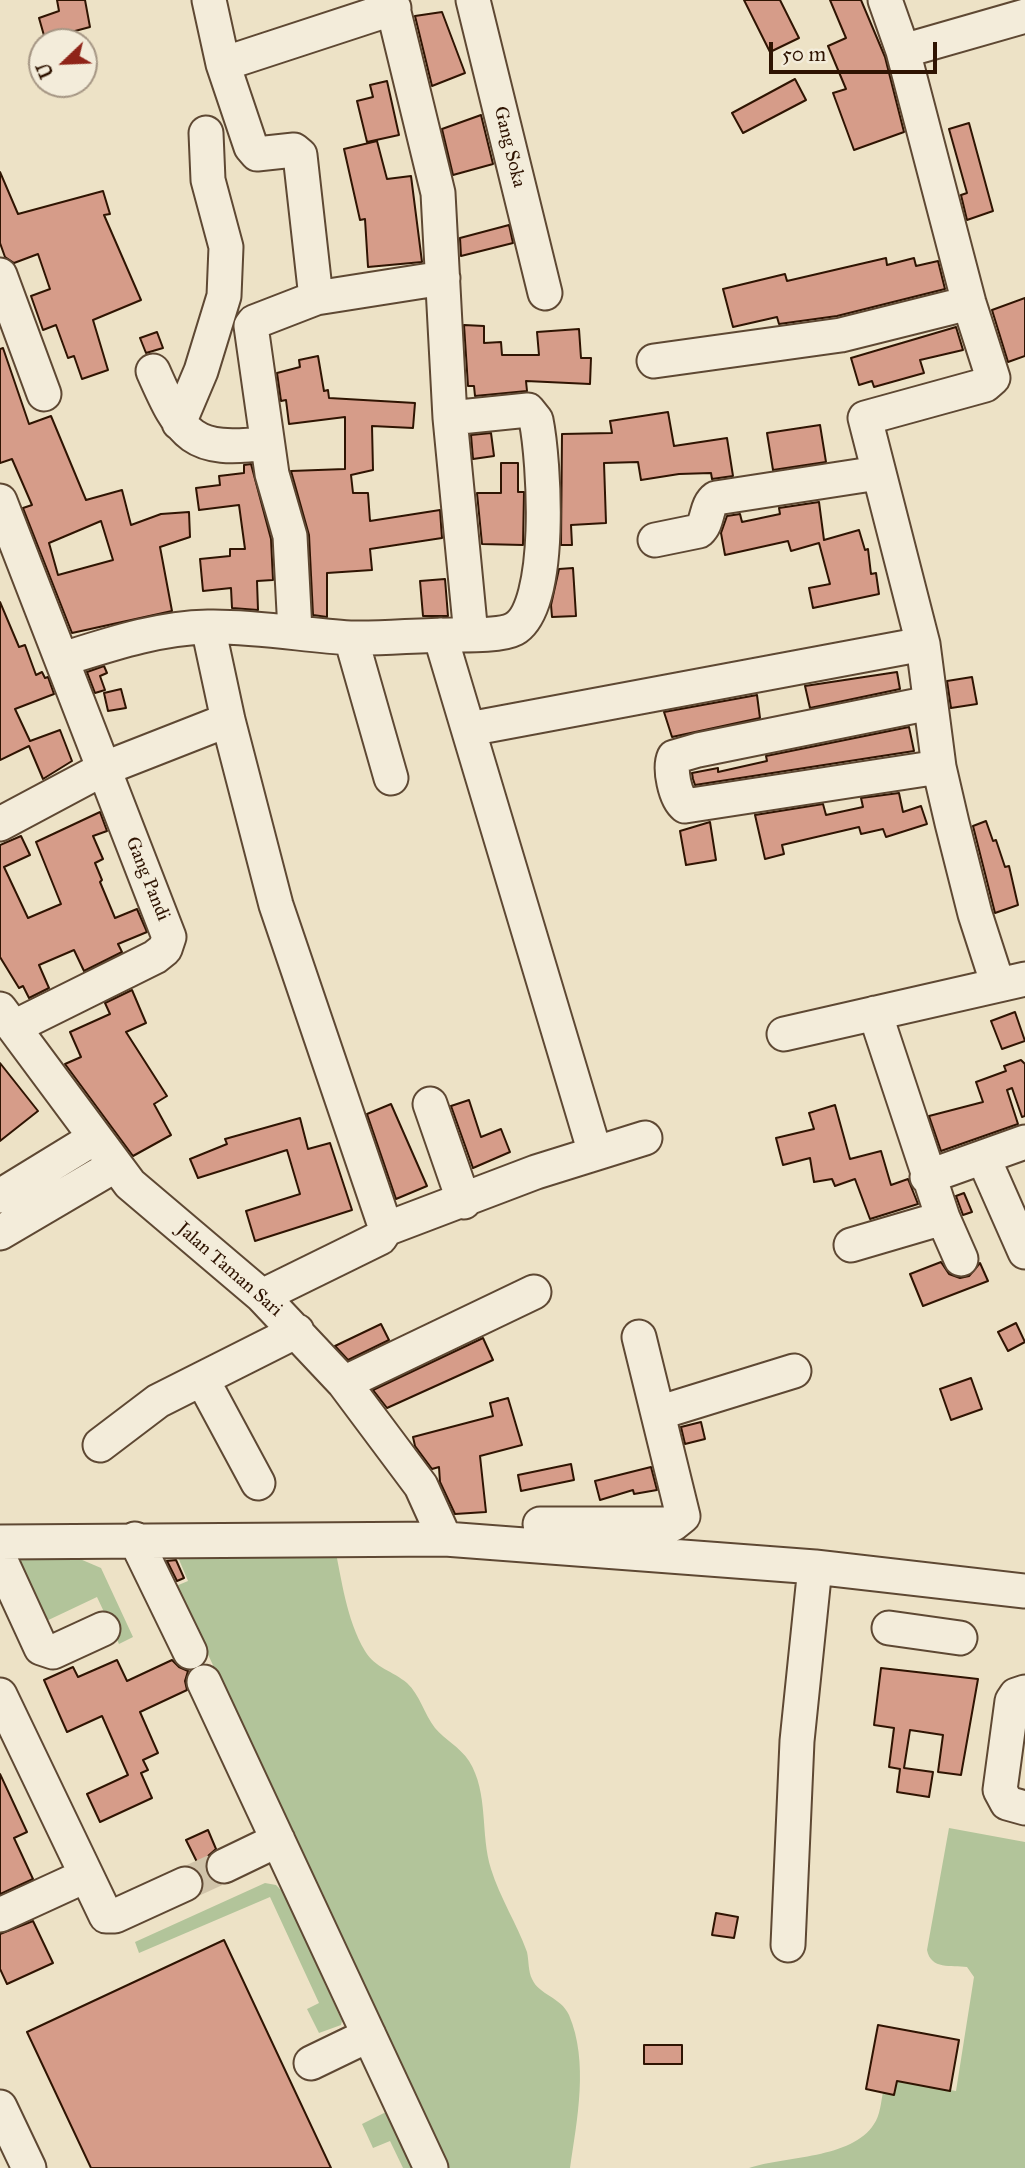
<!DOCTYPE html>
<style>
body{margin:0}
#map{position:relative;width:1025px;height:2168px;overflow:hidden;background:#ede2c6;font-family:"IM FELL Great Primer",serif}
canvas{display:block}
.north{position:absolute;left:28px;top:28px;width:70px;height:70px;box-sizing:border-box;background:#f3ecda;border:2px solid #a59684;border-radius:50%;rotate:247deg;font-size:19px;font-weight:700;line-height:28px;text-align:center;color:#2f1402}
.north::after{content:'';display:block;margin:auto;width:24px;height:32px;background:#8f2418;clip-path:polygon(50% 0,100% 100%,50% 72%,0 100%)}
.scale{position:absolute;left:769px;top:42px;width:168px;height:32px;box-sizing:border-box;border:4px solid #2f1402;border-top:0;padding-left:9px;font-size:21px;line-height:24px;white-space:nowrap;color:#2f1402;-webkit-text-stroke:5px #f3ecda;paint-order:stroke}
</style>
<div id="map">
<canvas width="1025" height="2168"></canvas>
<div class="north">U</div>
<div class="scale">50 m</div>
</div>
<script>
const ctx = document.querySelector('canvas').getContext('2d');
ctx.lineJoin = 'round';
function paint(path, color) { ctx.fillStyle = color; ctx.fill(path, 'evenodd'); }
function trace(path, color, width, dash) { ctx.strokeStyle = color; ctx.lineWidth = width; ctx.lineCap = dash ? 'butt' : 'round'; ctx.setLineDash(dash || []); ctx.stroke(path); }
function drawText(font, color, halo, rows, align = 'center') {
  ctx.font = font + ' "IM FELL Great Primer",serif'; ctx.lineWidth = 5; ctx.setLineDash([]); ctx.textBaseline = 'middle'; ctx.strokeStyle = halo; ctx.fillStyle = color; for (const [text, x, y, turn = 0] of rows) {
    ctx.save(); ctx.translate(x, y); ctx.rotate((+turn || 0) * Math.PI / 180); ctx.textAlign = isNaN(turn) ? turn : align; if (halo) ctx.strokeText(text, 0, 0); ctx.fillText(text, 0, 0); ctx.restore();
  }
}
paint(new Path2D(`
 M334,1544c8,36 12,75 31,107 10,17 28,20 42,32 13,12 17,31 28,45 10,12 25,19 34,33 20,32 11,73 22,108 9,29 26,55 36,83 2,9 1,19 5,27 7,16 29,18 37,36 20,47 8,105 1,153h-122l-272,-582 12,-5 -13,-31z
 M81,1553l-1,6 21,9 32,69 -14,7 -22,-47 -57,27 -31,-70z
 M949,1828l76,14v326h-276c36,-12 103,-9 125,-44 6,-8 7,-22 9,-32l11,2 3,-13 59,10 18,-114 -7,-10c-16,-2 -36,3 -40,-17z
 M265,1883l11,2 7,7 59,129 -1,4 -22,8 -12,-24 12,-6 -49,-106 -131,56 -4,-11z
 M386,2112l26,56h-9l-13,-27 -17,7 -11,-24z`), '#b2c49a');
const building = new Path2D(`
 M57,0h28l5,27 -45,12 -6,-21 20,-7z
 M744,0h36l19,38 -29,14z
 M830,0h31l24,57 19,75 -50,18 -21,-57 13,-4 -18,-43 18,-8z
 M442,12l23,61 -33,13 -17,-70z
 M795,79l11,21 -63,33 -11,-20z
 M387,81l12,54 -32,7 -10,-41 16,-4 -3,-12z
 M481,115l12,49 -40,11 -11,-46z
 M969,123l24,88 -26,9 -6,-25 6,-2 -18,-64z
 M377,141l10,38 24,-3 11,86 -54,5 -3,-48 -5,1 -16,-71z
 M0,172l18,42 85,-23 7,23 -6,1 37,85 -48,20 15,50 -26,9 -8,-23 -6,2 -12,-33 -13,5 -12,-34 19,-7 -12,-35 -24,9 -9,-6 -5,-14z
 M509,225l4,18 -52,13 -1,-18z
 M886,258l1,7 27,-7 2,8 22,-5 7,28 -108,27 -58,8 -2,-7 -44,10 -10,-38 62,-15 2,7z
 M1025,298v58l-17,6 -16,-52z
 M464,325l20,1v17l17,-1 1,13h37l-2,-23 42,-3 2,29h10l-1,26 -64,-3 1,10 -52,5 -1,-10h-6z
 M956,327l7,23 -43,10 4,13 -50,14 -2,-6 -13,4 -8,-27z
 M157,332l6,16 -17,5 -6,-15z
 M3,348l26,76 22,-8 35,84 36,-10 9,35 30,-11 28,-2 1,25 -30,10 12,64 -100,22 -49,-125 9,-3 -20,-46 -12,4v-114zM101,521l12,39 -55,15 -9,-32z
 M318,356l6,35 4,-1 1,8 86,5 -2,25 -41,-2 1,44 -22,5 2,18h15l2,28 70,-11 2,28 -72,11 2,21 -45,3v44l-14,-2 -4,-80 -18,-64 54,-2v-52l-56,7 -3,-24 -5,1 -4,-28 23,-6 -1,-7z
 M668,412l6,34 53,-8 6,38 -21,3 -1,-6 -32,1 -38,6 -3,-18 -34,1 2,60 -35,2 1,20h-11l1,-111 50,-1 -2,-12z
 M820,425l6,37 -53,8 -6,-37z
 M491,433l3,23 -21,3 -2,-24z
 M501,463h17v29h6l-1,53 -41,-1 -5,-51h24z
 M251,464l20,75 2,41 -16,1 1,29 -26,-2 -1,-20 -28,3 -3,-32 30,-3v-7h15l-6,-44 -40,5 -3,-22 24,-3 -1,-9 25,-3v-8z
 M819,502l5,38 35,-10 6,20 3,-1 3,25 5,-1 3,21 -66,14 -4,-20 21,-4 -11,-41 -28,8 -3,-10 -63,14 -4,-22 6,-17 13,-2 2,8 38,-8 -1,-6z
 M573,568l3,48 -24,1 -1,-12 8,-36z
 M445,579l3,37h-25l-3,-35z
 M0,602l19,45 6,-2 11,30 6,-3 3,6 3,-1 6,17 -39,15 15,32 30,-11 12,31 -29,18 -14,-33 -29,14z
 M104,666l3,7 -7,3 5,14 -10,3 -8,-21z
 M897,672l3,17 -90,19 -5,-22z
 M972,677l5,27 -26,4 -4,-27z
 M121,689l5,19 -18,3 -4,-18z
 M757,695l3,23 -88,19 -8,-25z
 M909,727l5,24 -219,34 -2,-6 -1,-6 26,-5v4l49,-11 -1,-5z
 M899,793l4,19 18,-6 6,18 -41,13 -3,-8 -22,5 -2,-7 -77,18 2,9 -19,5 -10,-44 68,-11 3,11 37,-8 -2,-9z
 M100,812l7,19 -14,5 10,23 -8,4 7,17 -2,2 15,36 22,-9 10,23 -29,12 4,8 -38,19 -10,-21 -35,15 10,23 -20,10 -6,-12 -4,2 -19,-31v-112l21,-9 9,19 -26,12 24,51 33,-14 -25,-62z
 M986,821l7,20 3,-1 9,27 4,-1 9,39 -23,8 -22,-87z
 M710,822l6,38 -30,5 -6,-34z
 M132,990l14,33 -20,9 41,64 -13,8 17,31 -38,21 -68,-92 16,-7 -11,-25 40,-18 -5,-11z
 M1015,1012l10,29 -23,8 -11,-28z
 M1021,1060l4,4v52l-3,1 -10,-29 -5,2 11,34 -77,27 -12,-35 54,-14 -7,-20 30,-11 -2,-5z
 M0,1063l38,48 -38,30z
 M469,1100l12,37 20,-8 9,23 -37,16 -22,-62z
 M391,1104l36,82 -31,13 -29,-85z
 M835,1105l15,54 31,-8 10,34 17,-6 10,25 -48,15 -15,-40 -20,7 -3,-7 -18,3 -4,-24 -27,7 -7,-27 38,-9 -5,-16z
 M300,1118l8,31 22,-6 22,67 -97,31 -9,-30 54,-17 -13,-44 -89,28 -8,-19 37,-15 -2,-5z
 M964,1193l8,19 -9,3 -7,-19z
 M941,1262l8,12 11,4 9,-2 11,-13 8,18 -65,25 -13,-32z
 M1016,1323l9,19 -17,9 -10,-19z
 M381,1324l8,16 -41,20 -13,-14z
 M483,1338l10,22 -106,48 -14,-18z
 M971,1378l11,31 -31,11 -11,-31z
 M508,1398l14,47 -42,11 6,56 -31,2 -15,-32 -1,-15 -7,2 -17,-23 -2,-9 80,-21 -3,-13z
 M701,1422l4,17 -20,5 -4,-17z
 M571,1464l3,16 -53,11 -3,-16z
 M651,1467l6,23 -23,4 -1,-4 -33,10 -5,-19z
 M176,1560l8,18 -7,3 -10,-20z
 M117,1660l10,21 45,-21 7,7 9,4 -3,10 2,9 -47,22 18,41 -15,7 5,10 -7,3 11,25 -52,24 -13,-28 41,-19 -26,-59 -35,16 -23,-52 29,-13 5,10z
 M881,1668l97,11 -17,96 -23,-3 5,-37 -33,-5 -6,38 29,4 -4,25 -32,-5 3,-23 -11,-2 5,-39 -20,-3z
 M0,1774l27,58 -13,6 19,41 -33,15z
 M208,1830l8,19 -8,7 -3,9 2,10 7,7 -10,5 -1,-10 -8,-9 4,-2 -13,-26z
 M716,1913l22,4 -4,21 -22,-3z
 M33,1921l20,42 -46,21 -7,-15v-35z
 M224,1940l107,228h-240l-64,-136z
 M878,2025l81,15 -9,51 -53,-10 -3,14 -28,-6z
 M644,2045h38v19h-38z`);
paint(building, '#d69c89');
trace(building, '#2f1402', 2);
trace(new Path2D(`
 M185,1884l39,-18`), '#d0c3a9', 33, [33, 17]);
const minor = new Path2D(`
 M209,0l14,64 28,83 6,7 37,-4 6,5 16,143
 M391,0l47,193 12,225 21,217
 M473,0l72,293
 M885,0l18,51 66,252 24,75 -8,7 -120,33 58,226 16,123 13,56 23,91 23,71
 M903,51l122,-35
 M223,64l171,-56
 M0,275l44,119
 M654,361l187,-26 128,-32
 M153,371c29,66 39,82 114,72
 M179,423l22,-52 23,-75 2,-49 -18,-67 -2,-47
 M0,501l169,436 -4,12 -10,8 -141,70
 M655,540l44,-9c10,-9 6,-25 17,-33l162,-25
 M208,627l20,93 48,185 110,324 -6,9 -118,58
 M295,631l-5,-95 -18,-62 -21,-148 3,-4 62,-24 127,-20
 M440,635l155,518
 M351,638l40,140
 M63,659c48,-15 95,-31 145,-32 48,-1 95,8 142,11 33,1 67,-3 101,-3 15,0 50,1 63,-6 40,-22 30,-170 22,-209l-8,-10 -78,8
 M930,703l-232,47 -24,7c-5,11 1,41 11,49l254,-39
 M469,729l454,-85
 M0,824l103,-55 125,-49
 M0,1009l130,175 132,112 82,87 77,103 24,53
 M875,1013l68,205
 M784,1034l241,-55
 M430,1104l34,98
 M983,1157l42,95
 M927,1177l98,-35
 M0,1196l93,-57
 M386,1229l150,-57 109,-34
 M0,1233l114,-67
 M851,1245l92,-27 18,41
 M202,1379l56,104
 M344,1383l190,-91
 M658,1413l136,-42
 M100,1445l58,-44 139,-70
 M540,1524h133l10,-8 -44,-179
 M135,1539l55,113
 M0,1542l445,-3 370,28 210,24
 M0,1559l41,89 12,4 50,-23
 M889,1628l71,10
 M204,1682l227,486
 M1025,1692l-9,3 -4,6 -12,89 7,13 18,5
 M0,1695l106,221h9l70,-32
 M224,1866l54,-26
 M0,1915l85,-39
 M788,1945l9,-204 18,-174
 M311,2063l58,-28
 M0,2107l29,61`);
trace(minor, '#5e4833', 37);
trace(minor, '#f3ecda', 33);
drawText('19px', '#2f1402', '#f3ecda', [
 ["Gang Soka",509,147,76],
 ["Gang Pandi",147,879,68],
 ["Jalan Taman Sari",229,1270,41]
]);
</script>
